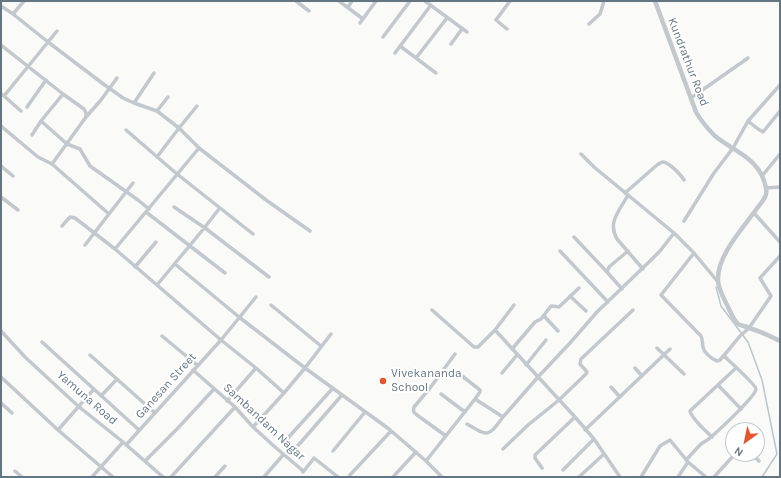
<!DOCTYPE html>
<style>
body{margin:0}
#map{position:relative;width:781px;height:478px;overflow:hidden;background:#fafaf8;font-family:Karla,sans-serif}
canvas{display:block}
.frame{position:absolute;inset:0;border:2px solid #657683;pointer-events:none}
.north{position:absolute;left:725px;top:422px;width:40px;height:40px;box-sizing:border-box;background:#fff;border:1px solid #c1c8cd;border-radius:50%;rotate:213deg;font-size:11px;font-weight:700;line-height:16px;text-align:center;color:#657683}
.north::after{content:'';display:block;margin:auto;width:14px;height:18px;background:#e4572e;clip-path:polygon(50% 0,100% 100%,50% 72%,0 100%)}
</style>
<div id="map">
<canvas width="781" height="478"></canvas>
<div class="frame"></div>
<div class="north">N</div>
</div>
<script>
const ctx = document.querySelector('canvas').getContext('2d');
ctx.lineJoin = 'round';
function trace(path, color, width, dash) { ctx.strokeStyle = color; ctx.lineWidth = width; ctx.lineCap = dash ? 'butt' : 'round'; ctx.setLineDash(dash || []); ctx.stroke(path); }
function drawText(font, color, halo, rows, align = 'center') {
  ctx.font = font + ' Karla,sans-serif'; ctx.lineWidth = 4; ctx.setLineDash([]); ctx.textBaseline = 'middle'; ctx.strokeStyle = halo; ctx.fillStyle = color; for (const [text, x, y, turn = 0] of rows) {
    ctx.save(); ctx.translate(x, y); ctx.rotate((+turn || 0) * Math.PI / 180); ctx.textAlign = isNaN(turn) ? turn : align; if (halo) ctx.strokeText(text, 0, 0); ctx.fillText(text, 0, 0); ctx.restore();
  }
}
trace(new Path2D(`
 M716,287l5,19 27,36 14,38 15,74 -15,23`), '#bbc7cb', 1.5);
trace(new Path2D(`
 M296,1l13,10
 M339,1l24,18
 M425,1l42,31
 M1,6l12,8 35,28 54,41 21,15 11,5 20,-30
 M348,7l4,-6
 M13,14l11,-13
 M360,23l16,-22
 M589,24l11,-10 4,-13
 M507,29l-11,-9 14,-19
 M383,37l27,-36
 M451,44l11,-15
 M1,45l62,49 21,15 2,4v4l-34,47
 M400,46l36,27
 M395,53l36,-48
 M416,58l31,-40
 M1,94l3,2 53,-65
 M4,96l17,15
 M691,98l57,-40
 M134,103l23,8 22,17 -22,29
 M197,106l-18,22 20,20 67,52 44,31
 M27,107l19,-27
 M157,111l11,-14
 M86,117l15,-17 16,-22
 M41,121l26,23 13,5 10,17 48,34 11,9
 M748,121l10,8 5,3 17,-21
 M1,126l37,31 14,7 57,50 -24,31
 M126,130l51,44 76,60
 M32,135l9,-14 22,-27
 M581,154l13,13 80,66 20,20 24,29
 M1,166l12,10
 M762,176l18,-22
 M766,188l14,-1
 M625,193l32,-28c2,-1 4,-3 6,-3 6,0 18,13 21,18
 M628,195c-8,15 -21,27 -11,44l26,30
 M1,197l17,13
 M174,207l31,21 64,49
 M146,212l79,61
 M754,213l26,29
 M109,214l24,-31
 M684,221l30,-48 19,-25 15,-27 32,-36
 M62,226l8,-9 5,1 40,31 106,91 35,28 28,25 -31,34
 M574,237l33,35
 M115,249l84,-101
 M560,251l48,51
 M694,253l-33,42 40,41c2,4 1,7 2,11 1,5 8,12 14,14l3,-1 6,-7 14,-17 9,-8 22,-32 -11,-18 20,-22
 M175,264l64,53 66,51 84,61 37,32 16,16
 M135,267l21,-25
 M157,285l44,-53 18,-23
 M622,289l-15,-17 2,-5 19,-16
 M570,296l16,15
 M271,305l50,41
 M514,305l-19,25 80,87 19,22 26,38
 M432,310l42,37h4l17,-17
 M544,316l14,15
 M1,331l24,26 53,49 45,36 40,35
 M162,336l35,29
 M42,342l97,88
 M657,348l27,26
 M512,349l23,-27 6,-3 10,-13h1l7,1 20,-19
 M90,355l65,58
 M526,365l20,-25
 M635,368l7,8
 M193,370l42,37 18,20 22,20 27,23 1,2 11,-14 24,19
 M457,372l23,18v2l-5,7
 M502,373l15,-18
 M1,377l57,53 55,47
 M718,385l23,24
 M611,387l9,10
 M284,393l21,-25 26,-34
 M441,394l24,18
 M101,396l16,-17
 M227,401l29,-33
 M1,403l11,10
 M467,424c22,13 21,13 36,-7
 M58,430l36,-41
 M585,430l85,-81
 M446,436l-29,-21c-4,-3 -4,-4 -3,-8l16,-19 25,-34
 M712,437c-6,-6 -21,-19 -22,-26l46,-43
 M287,439l46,-51
 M126,445l95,-105 35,-43
 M295,449l47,-54
 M503,449l25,-24 31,-25 27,-26 1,-2 -7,-8 1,-5 52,-49
 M333,451l32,-39
 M752,454l7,7
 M686,460c5,-5 10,-11 15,-16 3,-2 7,-4 10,-7 7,-6 45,-41 45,-48 0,-4 -27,-28 -32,-33
 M145,461l33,-33 36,-39
 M426,461l49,-62 28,18 35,-40 32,-34 27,-31 54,-52 9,-9 14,-18
 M542,468l-7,-10v-3l40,-38
 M563,470l31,-31
 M15,471l7,6
 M350,475l41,-44
 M92,477l31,-35
 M171,477l64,-70
 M215,477l10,-11
 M264,477l19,-22
 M393,477l23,-25
 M579,477l25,-23
 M641,477l19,-31 10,-6 18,22 18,15
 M678,477l10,-15
 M714,477l21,-23`), '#c3c8cc', 3.5);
trace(new Path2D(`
 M655,1l41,111c5,9 12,17 19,24 21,17 45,22 51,52 2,8 -4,14 -8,19 -14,20 -41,48 -40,73 0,8 5,16 8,23 4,7 6,15 12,21 3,2 8,2 11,4 11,3 21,8 31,13`), '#c3c8cc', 4.5);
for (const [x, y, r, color] of [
 [383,381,4,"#e4572e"]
]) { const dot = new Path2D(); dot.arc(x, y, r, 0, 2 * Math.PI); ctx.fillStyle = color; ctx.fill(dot); trace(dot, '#fff', 1.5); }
drawText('12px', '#657683', '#fff', [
 ["Kundrathur Road",688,62,69],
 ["Ganesan Street",166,386,-48],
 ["Yamuna Road",87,398,41],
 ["Sambandam Nagar",264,422,43]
]);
drawText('12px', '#657683', '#fff', [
 ["Vivekananda",391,374],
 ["School",391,388]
], 'left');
</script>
